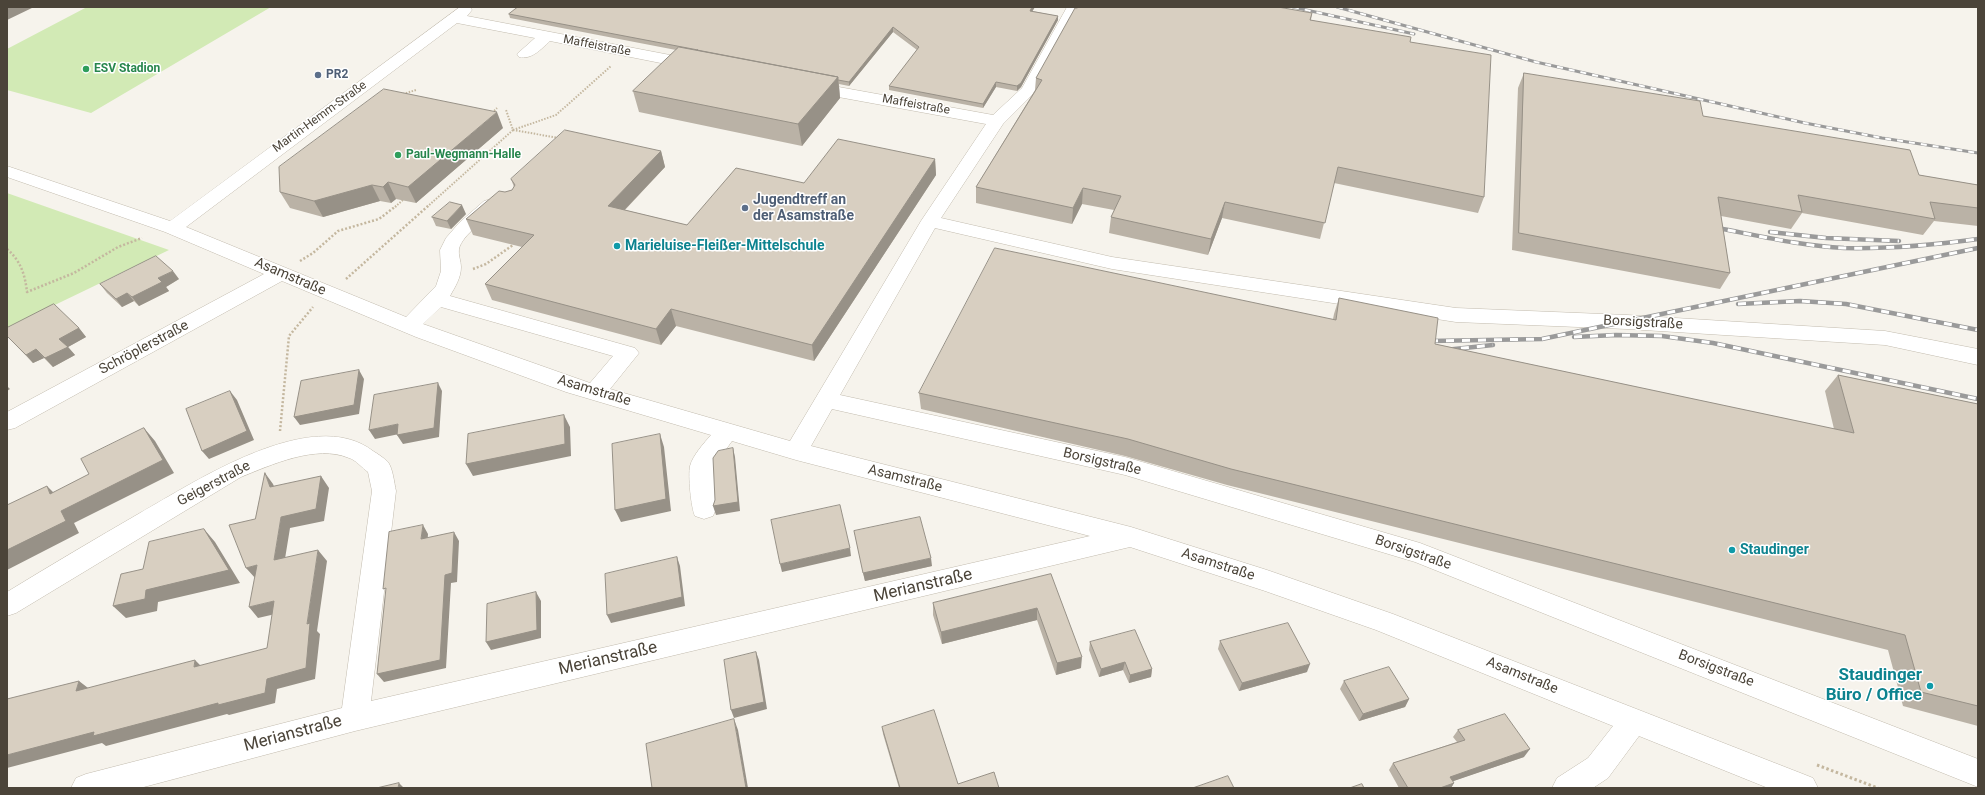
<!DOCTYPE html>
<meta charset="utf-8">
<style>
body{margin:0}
#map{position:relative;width:1985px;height:795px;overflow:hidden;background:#f6f3ec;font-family:Roboto,sans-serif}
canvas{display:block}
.frame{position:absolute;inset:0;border:8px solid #4b4439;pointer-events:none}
</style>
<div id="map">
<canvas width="1985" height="795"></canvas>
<div class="frame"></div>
</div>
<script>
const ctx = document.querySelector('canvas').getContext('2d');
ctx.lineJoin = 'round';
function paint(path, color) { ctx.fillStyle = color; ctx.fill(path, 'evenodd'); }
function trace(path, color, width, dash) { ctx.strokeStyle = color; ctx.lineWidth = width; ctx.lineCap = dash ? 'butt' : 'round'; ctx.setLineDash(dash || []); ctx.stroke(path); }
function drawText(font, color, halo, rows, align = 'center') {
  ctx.font = font + ' Roboto,sans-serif'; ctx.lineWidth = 3; ctx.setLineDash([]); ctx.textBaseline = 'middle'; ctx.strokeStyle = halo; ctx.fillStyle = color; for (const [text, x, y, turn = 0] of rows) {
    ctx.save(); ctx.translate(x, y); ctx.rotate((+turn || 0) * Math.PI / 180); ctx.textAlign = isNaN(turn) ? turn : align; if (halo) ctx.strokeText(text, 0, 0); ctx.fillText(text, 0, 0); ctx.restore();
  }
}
paint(new Path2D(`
 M87,7h184l-180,106 -84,-23v-41z
 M7,193l162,57 -162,78z`), '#d2eab5');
const minor = new Path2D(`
 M460,7h10l2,3 -5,6 229,44 6,2 2,3 -2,3 -6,2 -146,-29c-9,8 -18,19 -31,16l-2,-3 18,-16 -78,-15 -271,204 220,90 30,-31 5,-15 -1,-21 6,-12 13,-15 25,-22 7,-2 7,2 2,4 -2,4c-11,9 -36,26 -39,40 -1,6 2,12 2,18 0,11 -6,20 -11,29l185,52 4,5 -4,5 -25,31 180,52 131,-220 65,-97 -175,-32 -6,-2 -2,-3 2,-3 6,-2 182,33 29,-27 45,-81h14l-44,83 -34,34 -62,94 171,39 344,51 171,7 258,16 93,18v16l-93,-20 -258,-16 -171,-7 -344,-53 -177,-41 -95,167 285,62 295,86 558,216v28l-563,-225 -290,-87 -293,-66 -21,37 320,81 136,43 126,44 410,160 10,4 5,10h-50l-129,-52 -31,42 -15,10h-41l5,-10 31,-20 25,-32 -237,-96 -111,-39 -135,-44 -775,184 -215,57h-69l5,-10 10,-4 256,-66 30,-217 -4,-19c-6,-4 -12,-12 -19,-14 -33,-14 -78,7 -108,19l-225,136 -9,3v-24c44,-27 88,-53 133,-79 55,-31 172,-109 233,-62 5,3 11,7 15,11 5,7 6,20 8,29l-25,210 719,-165 -294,-76 -64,-19 -18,25 2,43 -3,7 -9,3 -9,-3c-4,-8 -7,-41 -5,-50 3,-11 14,-23 21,-31l-145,-43 -150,-55 -134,-56 -267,147 -8,2v-18l257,-138 -99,-42 -158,-55v-11l163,55zM441,307l172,49 -23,27 -167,-59z`);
trace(minor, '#c2bbae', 1);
trace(new Path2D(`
 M403,94l13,-4
 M492,113l5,-5
 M513,130l43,-15 55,-49
 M513,130l46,8
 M395,207l8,-7
 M427,207l86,-77 -7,-20`), '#c4b79f', 2, [1.5, 1.5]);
trace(new Path2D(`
 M7,249c14,12 18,26 20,43l47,-19 44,-26 24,-9
 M300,261l13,-8 25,-22 41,-12 17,-13
 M473,269l13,-5 27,-19
 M346,279l82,-73
 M280,431l9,-95 24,-29`), '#c4b79f', 2.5, [2, 2]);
trace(new Path2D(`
 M1817,765l61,23`), '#c4b79f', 3, [2.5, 2.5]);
paint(minor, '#fff');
const railFar1 = new Path2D(`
 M1293,7l121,27
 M1337,7l199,55 269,61 77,15 96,15`);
const rail = new Path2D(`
 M1712,227c44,8 88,19 132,21 45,1 90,-3 134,-9
 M1770,232l56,6 73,3
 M1738,304l62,-3 46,3 132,26
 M1574,337l42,-2 46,1 51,7 265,56
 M1430,341l112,-2 436,-91
 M1445,350l48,-5`);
trace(railFar1, '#9a9a9a', 3);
trace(rail, '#9a9a9a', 4.5);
trace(railFar1, '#fff', 2, [6]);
trace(rail, '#fff', 3, [8]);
paint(new Path2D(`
 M518,7h517l-3,4 26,5v4l-37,67 -4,4 -21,-4 -13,21 -94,-18v-4l28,-36 -24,-18 -44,54 -10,-2 1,14 -38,48 -163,-34 -6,-21 43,-41 -166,-32 -1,-4z
 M1312,13l-1,7 99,22 74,155 -6,16 -144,-30 -14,56 -98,-21 -14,37 -99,-22 2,-16 3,-7 -32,-6 -10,20 -96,-21v-16l59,-97 1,-12z
 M1524,73l179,43 216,59 59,10v41l-44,-5 -11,14 -121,-22 -11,16 -70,-13 9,57 -10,16 -208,-39 6,-162z
 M503,128l-87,75 -20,-4 -5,4 -11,-2 -57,16 -33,-9 -10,-16z
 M661,151l4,16 -40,43 62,15 117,-42 131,-24 1,16 -122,186 -138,-35 -15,19 -169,-45 -7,-16 37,-37 -49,-12 -7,-16 39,-27 7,-2 2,-3 -3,-8z
 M466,214l-15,15 -15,-3 -4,-9z
 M179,279l-13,8 3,4 -30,15 -5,-5 -12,6 -15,-14 -7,-9z
 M1339,298l96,46 399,85 -9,-38 13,-16 140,29v322l-75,-20 -15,-56 -661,-165 -102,-29 -204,-47 -2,-16 414,-74 1,-5z
 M7,328h72l7,9 -18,10 7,8 -22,12 -9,-9 -11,5 -26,-27z
 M854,531l78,35 -67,15z
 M1051,574l30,94 -25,7 -19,-55 -95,24 -9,-29v-12z
 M1220,641l87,31 -68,19 -21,-42z
 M1090,642l62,27 -1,8 -22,6 -6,-13 -24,7 -10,-27z
 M1344,681l65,18 -4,8 -46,14 -19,-32z
 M882,727l76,57 41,4h-100l-16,-54z
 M1458,730l66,27 -71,24 1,2 -3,5h-52l-10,-18 4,-7 64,-21 -4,-5z`), '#bab2a6');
paint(new Path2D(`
 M7,7h27l-27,13z
 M1032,7h3l-5,8v-4z
 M1058,16v4l-37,67 -4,4v-5z
 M893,27v5l-44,54v-4z
 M838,77l2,21 -38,48 -4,-22z
 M996,82v5l-13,21v-4z
 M497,112l6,16 -87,75 -8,-16z
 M661,151l4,16 -52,55 -5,-16z
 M935,159l1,16 -122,186 -2,-16z
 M388,182l8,17 -5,4 -8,-16z
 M372,185l8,16 -57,16 -9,-16z
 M1083,188l-1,16 -10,20 1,-16z
 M1225,202l-3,16 -14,37 3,-16z
 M462,205l4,9 -15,15 -4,-8z
 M173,271l6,8 -13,8 3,4 -30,15 -7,-9 26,-19z
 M127,293l7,8 -12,6 -6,-8z
 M671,309l5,17 -15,19 -5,-16z
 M79,328l7,9 -18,10 7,8 -22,12 -8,-9 14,-19z
 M36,349l8,9 -11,5 -7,-8z
 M359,370l5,9 -5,35 -59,11 -6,-8z
 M438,383l4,8 -3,46 -36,7 -6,-9z
 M7,386l3,3 -3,2z
 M230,391l7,9 17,40 -45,19 -7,-8z
 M564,415l6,12 1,29 -98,20 -7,-12z
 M398,424l6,9 -29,6 -6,-9z
 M144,428l11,13 19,32 -100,50 5,10 -72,37v-20l54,-39z
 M660,434l4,13 7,64 -50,11 -6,-12z
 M733,448l2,9 5,54 -24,4 -3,-9z
 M265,473l8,11 6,14 -9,-11z
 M321,476l8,12 -5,33 -34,7 -7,43 -9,-11 7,-43z
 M47,486l12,12 -9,-4z
 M423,525l5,9 -1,14 -6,-9z
 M204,529l11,13 25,41 -82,19 -1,9 -31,7 -13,-12 33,-16z
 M454,532l5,9 -2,41 -6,1 -5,85 -62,14 -7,-8 68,-99z
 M850,548l1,8 -69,16 -2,-8z
 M318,550l9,11 -10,70 3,3 -5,45 -38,10 -2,14 -46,12 -2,-1 -121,32 -4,-3 -95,25v-13l260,-76 40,-55z
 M677,557l3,9 5,40 -74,17 -4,-8z
 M931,558l1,8 -67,15 -2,-8z
 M257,565l-1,14 -10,-11z
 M536,592l5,9v37l-50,12 -5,-8z
 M274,601l10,11 -26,6 -9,-11z
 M1037,608v12l-95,24 -1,-12z
 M756,652l3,8 8,49 -33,9 -3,-8z
 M1082,657l-1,11 -25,7 1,-12z
 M195,660l11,11 -12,-4z
 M1125,662l-2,8 -24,7 2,-8z
 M1310,664l-3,8 -68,19 3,-8z
 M1152,669l-1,8 -22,6 1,-8z
 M79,681l13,10h-16z
 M1409,699l-4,8 -46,14 4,-7z
 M734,719l4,11 10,58h-2z
 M1530,749l-6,8 -79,27 5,-7z
 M399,783l5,5h-6z
 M1454,783l-3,5h-11z`), '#979187');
const building = new Path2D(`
 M518,7h514l-2,4 28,5 -37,67 -4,3 -21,-4 -13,22 -94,-18 30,-39 -26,-20 -44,55 -11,-2v-3l-141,-27h1l-189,-36z
 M1078,7h200l34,6 -2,7 101,17 -1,5 81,13 -7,142 -146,-30 -13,56 -100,-21 -14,37 -100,-22 10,-21 -38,-8 -10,20 -97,-21 66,-107 -6,-2 39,-70h2z
 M679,47l159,30 -40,47 -165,-33z
 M1524,73l176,28 3,15 207,34 9,25 59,10v23l-48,-6 5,17 -137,-24 4,17 -84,-15 12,76 -211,-40z
 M384,89l113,23 -89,75 -20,-5 -5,5 -11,-2 -58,16 -34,-9 -1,-25z
 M565,130l96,21 -53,55 79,19 49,-57 68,15 34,-44 97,20 -123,186 -141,-36 -15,20 -171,-45 49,-49 -68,-16 33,-28 6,1 7,-2 3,-5 -4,-6z
 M450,202l12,3 -15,16 -15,-4z
 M995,248l341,72 3,-22 99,20 -3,26 419,89 -16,-58 140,29v302l-57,-14 -16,-57 -674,-166 -103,-30 -209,-46z
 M156,256l17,15 -15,7 4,4 -30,15 -5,-4 -11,6 -16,-15z
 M54,304l25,24 -20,11 9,8 -23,11 -9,-9 -10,6 -19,-19v-8z
 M359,370l-5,35 -60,12 7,-36z
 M438,383l-4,45 -37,7 1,-11 -29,6 5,-35z
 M230,391l17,40 -45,20 -16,-42z
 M564,415l1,29 -99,20 2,-30z
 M144,428l19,32 -102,51 5,10 -59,29v-45l40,-19 3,8 39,-20 -8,-15z
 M660,434l6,65 -51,11 -3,-66z
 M733,448l5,54 -25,4 2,-6 -2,-42 5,-7z
 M265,473l5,14 51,-11 -5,33 -35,8 -7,43 44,-10 -11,74 3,-1 -4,45 -39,11 -2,14 -47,12v-2l-125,33 1,-4 -87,23v-56l72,-18 -3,10 119,-31 -1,7 73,-19 7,-47 -25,6 8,-42 -11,3 -17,-43 26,-6z
 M840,505l10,43 -70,16 -9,-44z
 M920,517l11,41 -68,15 -9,-42z
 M423,525l-2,14 33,-7 -2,41 -7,2 -5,85 -63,14 9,-86 -3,1 6,-57z
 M204,529l25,41 -83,20 -1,9 -32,7 8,-32 22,-5 6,-27z
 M677,557l5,40 -75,18 -2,-41z
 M1051,574l31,83 -25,6 -20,-55 -96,24 -8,-29z
 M536,592l1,38 -51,12 1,-38z
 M1288,623l22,41 -68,19 -22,-42z
 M1135,630l17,39 -22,6 -5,-13 -24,7 -11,-27z
 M756,652l8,50 -33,8 -7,-50z
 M1389,667l20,32 -46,15 -19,-33z
 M934,710l24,74 36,-12 5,16h-99l-18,-61z
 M1505,714l25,35 -80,28 4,6 -14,5h-32l-15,-25 72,-23 -7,-10z
 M734,719l12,69h-94l-6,-44z
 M1228,776l6,12h-41z
 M399,783l-1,5h-21z
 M1362,784l2,4h-14z`);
paint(building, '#d8cfc1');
trace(building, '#979187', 1);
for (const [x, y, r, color] of [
 [86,69,4,"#2e9e5b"],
 [318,75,4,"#5c6f8a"],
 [398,155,4,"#2e9e5b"],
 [745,208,4,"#5c6f8a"],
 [617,246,4,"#0f9aa8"],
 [1732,550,4,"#0f9aa8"],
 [1930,686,4,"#0f9aa8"]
]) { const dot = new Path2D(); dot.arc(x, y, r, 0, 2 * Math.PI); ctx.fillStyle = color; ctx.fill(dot); trace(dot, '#fff', 1.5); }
drawText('12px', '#4b4439', '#fff', [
 ["Maffeistraße",597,46,11],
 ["Maffeistraße",916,105,10],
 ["Martin-Hemm-Straße",320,117,-36]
]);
drawText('bold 12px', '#27864d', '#fff', [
 ["ESV Stadion",94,69],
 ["Paul-Wegmann-Halle",406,155]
], 'left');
drawText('bold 12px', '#4e5e75', '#fff', [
 ["PR2",326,75]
], 'left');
drawText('bold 14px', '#4e5e75', '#fff', [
 ["Jugendtreff an",753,200],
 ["der Asamstraße",753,216]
], 'left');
drawText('bold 14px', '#0d838f', '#fff', [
 ["Marieluise-Fleißer-Mittelschule",625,246],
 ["Staudinger",1740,550]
], 'left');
drawText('14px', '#4b4439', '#fff', [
 ["Asamstraße",290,277,23],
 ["Borsigstraße",1643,323,3],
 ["Schröplerstraße",144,348,-28],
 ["Asamstraße",594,391,17],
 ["Borsigstraße",1102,462,13],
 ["Asamstraße",905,479,14],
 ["Geigerstraße",214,484,-28],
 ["Borsigstraße",1413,553,19],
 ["Asamstraße",1218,565,18],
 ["Borsigstraße",1716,669,21],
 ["Asamstraße",1522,676,22]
]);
drawText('17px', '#4b4439', '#fff', [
 ["Merianstraße",923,586,-13],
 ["Merianstraße",608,659,-13],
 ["Merianstraße",293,734,-15]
]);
drawText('bold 17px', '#0d838f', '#fff', [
 ["Staudinger",1922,676],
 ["Büro / Office",1922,696]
], 'right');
</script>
